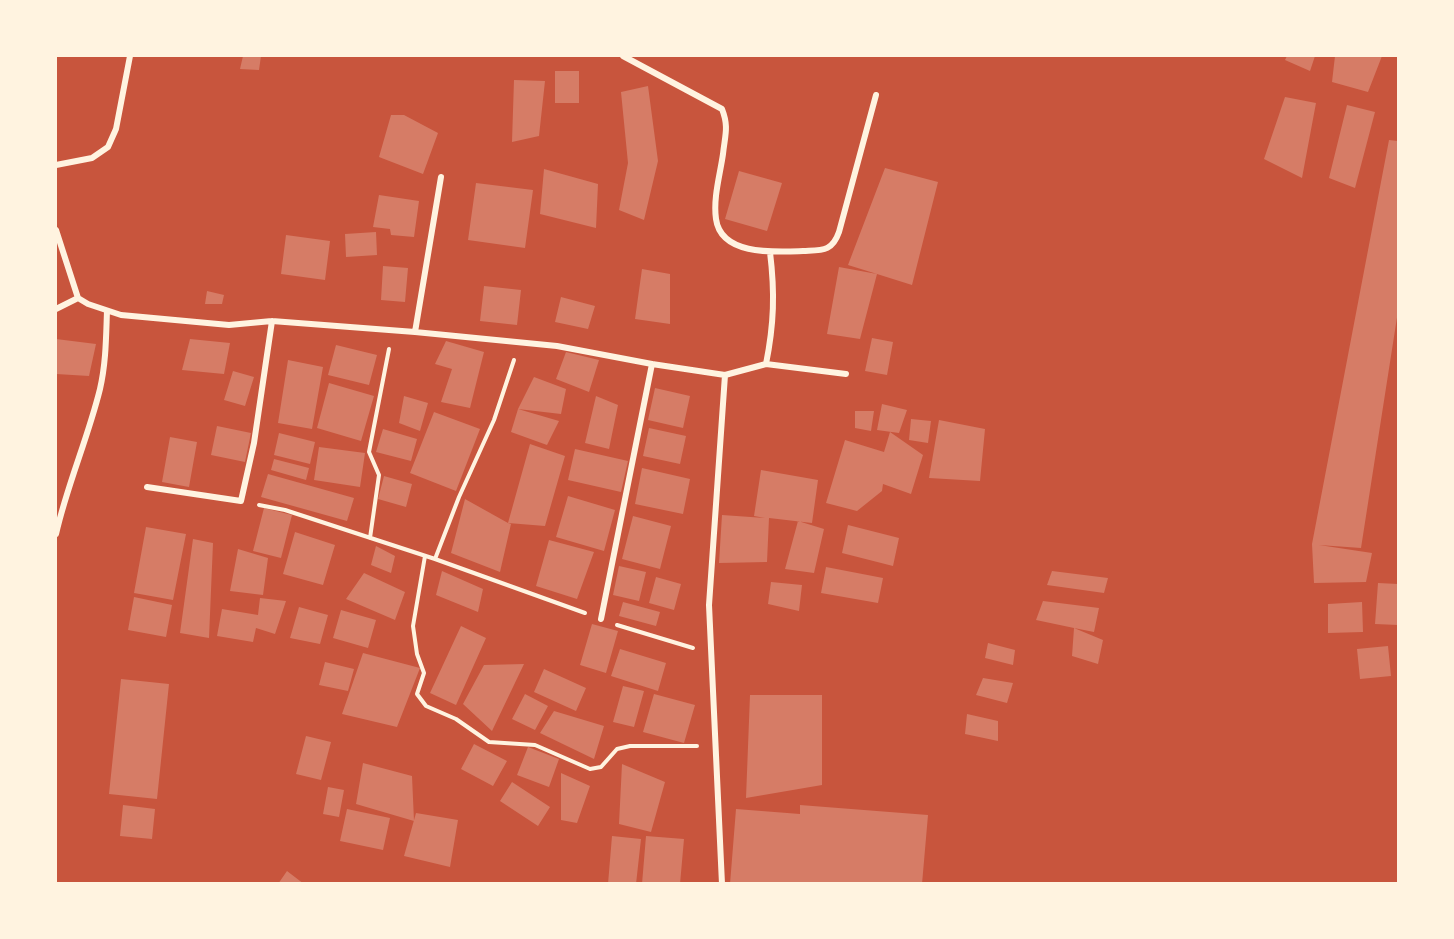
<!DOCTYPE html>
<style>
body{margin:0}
#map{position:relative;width:1454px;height:939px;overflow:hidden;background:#c8553d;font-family:"Zilla Slab",serif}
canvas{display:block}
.frame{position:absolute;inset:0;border:57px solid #fff3e0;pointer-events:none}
</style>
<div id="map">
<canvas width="1454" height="939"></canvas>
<div class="frame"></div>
</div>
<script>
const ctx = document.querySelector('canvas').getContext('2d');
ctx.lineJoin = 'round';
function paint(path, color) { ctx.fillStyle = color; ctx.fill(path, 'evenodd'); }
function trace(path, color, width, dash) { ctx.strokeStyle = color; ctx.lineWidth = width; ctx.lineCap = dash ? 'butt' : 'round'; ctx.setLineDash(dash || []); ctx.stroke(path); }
paint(new Path2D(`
 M243,56h18l-2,14 -19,-1z
 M1287,56h28l-5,15 -25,-11z
 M1335,56h47l-14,36 -36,-10z
 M555,71h24v32h-24z
 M514,80l31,1 -6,55 -27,6z
 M648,86l10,75 -14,59 -25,-10 9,-47 -7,-71z
 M1285,97l31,6 -14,75 -38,-19z
 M1347,105l28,7 -20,76 -26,-10z
 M391,115h13l34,18 -15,41 -44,-17z
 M1389,140l9,1v170l-37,237 -42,-3 53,8 -6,29 -52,1 -2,-39z
 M885,168l53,14 -26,103 -35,-11 -17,65 -33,-5 12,-67 38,7 -29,-9z
 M544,169l54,15 -2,44 -56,-14z
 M739,171l43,12 -15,48 -42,-12z
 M476,183l57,7 -8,58 -57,-8z
 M379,195l40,6 -5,36 -23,-2 -1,-6 -17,-2z
 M376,232l1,23 -31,2 -1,-23z
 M286,235l44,6 -5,39 -44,-6z
 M383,266l25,2 -3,34 -24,-2z
 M642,269l28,5v50l-35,-5z
 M484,286l37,4 -4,35 -37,-4z
 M207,291l17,4 -2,9h-17z
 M561,297l34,9 -7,23 -33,-7z
 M872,338l21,4 -6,33 -22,-4z
 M56,339l40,5 -7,32 -33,-2z
 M190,339l40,4 -6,31 -42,-4z
 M446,341l38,11 -14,56 -29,-6 11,-33 -17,-5z
 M336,345l41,10 -8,30 -41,-10z
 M566,352l33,8 -10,32 -33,-13z
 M288,360l35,7 -11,62 -34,-6z
 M233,371l21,6 -9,29 -21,-6z
 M534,377l32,12 -5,25 -43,-5z
 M329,383l45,13 -13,45 -44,-13z
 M655,388l35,8 -7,32 -35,-8z
 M404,396l24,7 -8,28 -21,-8z
 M596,396l22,9 -9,44 -24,-6z
 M882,404l25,6 -8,23 -22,-3z
 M518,409l41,12 -12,24 -36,-13z
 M855,411h19l-3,20 -16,-3z
 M434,412l46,17 -24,62 -46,-18z
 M911,419l20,2 -3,22 -19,-3z
 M939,420l46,9 -5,52 -51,-3z
 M217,426l34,7 -6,29 -34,-7z
 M649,428l37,8 -6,28 -37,-8z
 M383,429l34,10 -6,22 -35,-9z
 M890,432l33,23 -12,39 -28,-10 -1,7 -25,20 -31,-8 19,-63 39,12z
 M279,433l36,9 -5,22 -36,-9z
 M170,437l27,5 -8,45 -27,-5z
 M530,444l35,12 -20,70 -37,-3 3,1 -11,48 -49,-19 14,-54 43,24z
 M319,447l46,6 -5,34 -46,-7z
 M575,449l53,12 -7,31 -53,-12z
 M274,459l35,9 -3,12 -35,-10z
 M642,468l48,11 -7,35 -48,-10z
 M761,470l57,10 -6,43 -43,-5 -2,44 -48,1 3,-48 43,3 -11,-2z
 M268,474l86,24 -7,23 -86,-24z
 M384,476l28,8 -6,23 -28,-8z
 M568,496l47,14 -11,41 -48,-14z
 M264,508l28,7 -11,43 -28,-7z
 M633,516l38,10 -11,43 -38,-10z
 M798,521l26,8 -10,44 -29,-4z
 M848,525l51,13 -6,28 -51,-13z
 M146,527l40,7 -13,66 -39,-7z
 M295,532l40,13 -12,40 -40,-11z
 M193,539l20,4 -4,95 -29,-5z
 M549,540l45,12 -17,47 -41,-13z
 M376,546l19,10 -4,17 -20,-8z
 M238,549l30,9 -5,37 -33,-4z
 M619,566l27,6 -7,29 -26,-6z
 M826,567l57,11 -5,25 -57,-10z
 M442,571l41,18 -5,23 -42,-17z
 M1052,571l56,7 -4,15 -57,-8z
 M364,573l41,19 -10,28 -49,-21z
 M656,577l25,7 -7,26 -25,-7z
 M771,582l31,3 -3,26 -31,-7z
 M1378,583l20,1v41l-23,-1z
 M134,597l38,8 -6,32 -38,-7z
 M260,598l26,3 -11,33 -19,-6 -3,14 -36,-6 5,-27 36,6z
 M1043,601l56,7 -5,24 -20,-4 29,12 -5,24 -26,-8 2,-28 -38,-8z
 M623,602l37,10 -4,14 -37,-10z
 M1362,602l1,30 -35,1v-29z
 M299,607l29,8 -8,29 -30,-6z
 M341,610l35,10 -8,28 -35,-10z
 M592,624l26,7 -12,42 -26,-8z
 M461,626l25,12 -30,67 -26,-12z
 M988,643l27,7 -2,15 -28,-7z
 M1388,646l3,30 -31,3 -3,-30z
 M620,649l46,14 -8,28 -47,-15z
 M363,653l57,15 -23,59 -55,-13z
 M325,662l29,7 -6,22 -29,-6z
 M524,664l-32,67 -29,-27 21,-39z
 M544,669l42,19 -10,23 -42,-19z
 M983,678l30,5 -6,20 -31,-8z
 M121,679l48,5 -12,115 -48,-5z
 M623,686l21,5 -10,36 -21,-5z
 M525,694l23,12 -13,24 -23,-11z
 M654,694l41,11 -11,38 -41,-11z
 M750,695h72v90l-76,13z
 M554,711l50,15 -10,33 -54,-26z
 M967,714l31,7v20l-33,-7z
 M306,736l25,6 -10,38 -25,-6z
 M474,744l33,17 -14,25 -32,-17z
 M528,747l31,12 -10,28 -32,-12z
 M363,763l49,13 2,45 -58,-17z
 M622,764l43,18 -14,50 -32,-8z
 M561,773l29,13 -13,37 -16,-3z
 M512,782l38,25 -12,19 -38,-25z
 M328,787l16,3 -5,27 -16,-3z
 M123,805l32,4 -3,30 -32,-3z
 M800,805l128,10 -6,69h-192l6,-75 64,5z
 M347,809l43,9 -7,32 -43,-9z
 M416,813l42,7 -8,47 -46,-11z
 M612,836l29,3 -5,45h-28z
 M646,836l38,3 -4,45h-38z
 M287,871l17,13h-26z`), '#d67c66');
trace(new Path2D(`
 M259,505l26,5 150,49 150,54
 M370,538l9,-63 -10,-23 20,-103
 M425,556l-12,70 4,28 7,19 -7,21 9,12 30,13 33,23 46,3 55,24 11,-2 16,-18 13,-3h67
 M435,559l24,-62 35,-77 20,-60
 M617,625l76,23`), '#fff3e0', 4);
trace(new Path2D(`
 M623,56l99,53c7,18 3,26 1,45 -3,21 -10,44 -7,65 5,37 59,33 87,32 19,-1 29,1 36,-19l37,-137
 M56,165l36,-7 16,-11 8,-18 14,-73
 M56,230l22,68 10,6 33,11 108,10 43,-4 143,11 142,14 95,18 73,11 41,-11c8,-40 9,-71 4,-112
 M56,309l22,-11
 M415,332l26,-155
 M766,364l80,10
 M147,487l94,14 13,-58 18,-122
 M56,534c11,-49 32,-96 44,-145 6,-26 6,-51 7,-78
 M601,619l51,-255
 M722,884l-13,-279 16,-230`), '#fff3e0', 6);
</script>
